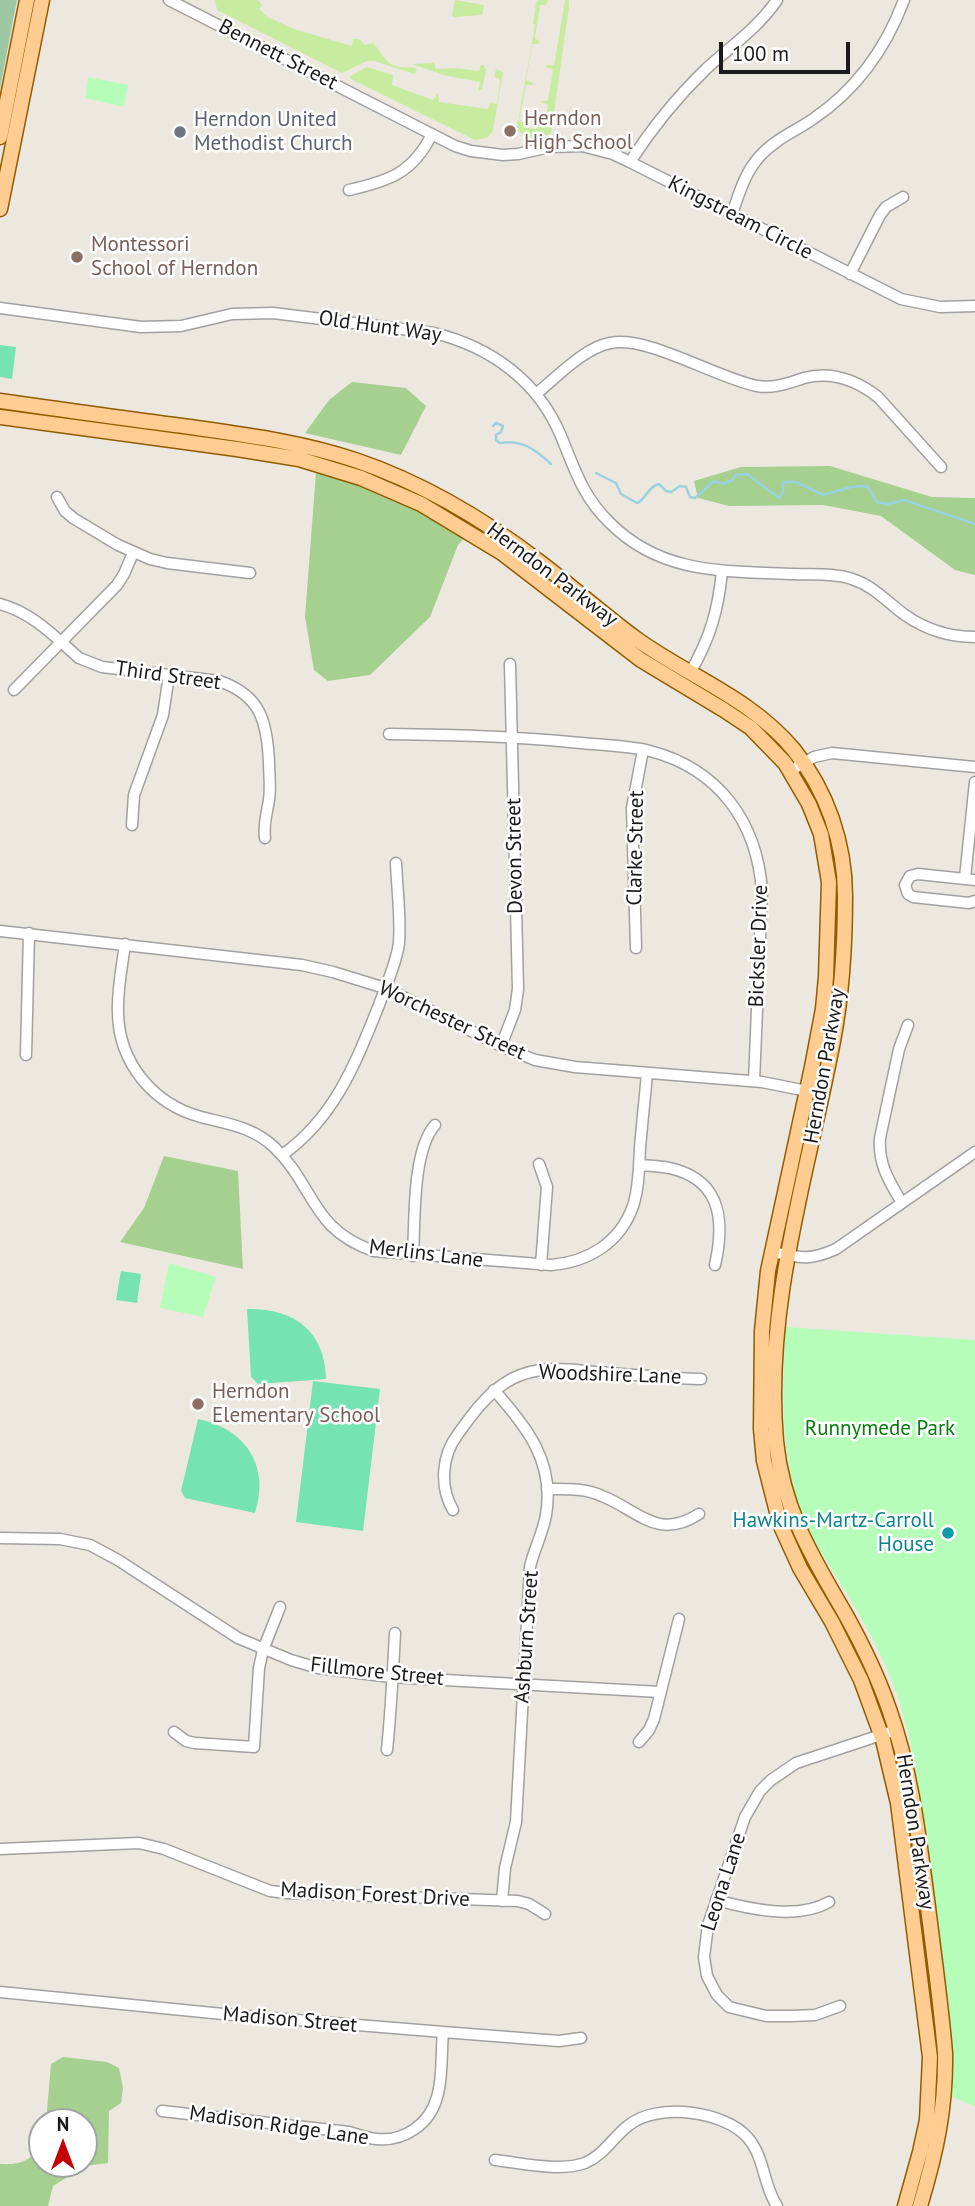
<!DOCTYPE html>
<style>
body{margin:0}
#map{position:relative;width:975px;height:2206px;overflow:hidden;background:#ede8df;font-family:"PT Sans",sans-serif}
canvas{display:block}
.north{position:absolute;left:28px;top:2108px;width:70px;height:70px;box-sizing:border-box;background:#fff;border:2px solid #a3a3a3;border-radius:50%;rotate:0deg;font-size:19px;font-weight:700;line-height:28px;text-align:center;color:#1a1a1a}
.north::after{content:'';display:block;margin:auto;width:24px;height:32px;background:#c50006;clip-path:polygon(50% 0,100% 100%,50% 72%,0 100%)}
.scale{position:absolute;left:719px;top:42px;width:131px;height:32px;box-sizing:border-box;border:4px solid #1a1a1a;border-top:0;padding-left:9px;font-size:21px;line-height:24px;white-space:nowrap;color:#1a1a1a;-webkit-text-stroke:5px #fff;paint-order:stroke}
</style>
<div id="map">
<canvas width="975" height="2206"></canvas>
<div class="north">N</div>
<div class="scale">100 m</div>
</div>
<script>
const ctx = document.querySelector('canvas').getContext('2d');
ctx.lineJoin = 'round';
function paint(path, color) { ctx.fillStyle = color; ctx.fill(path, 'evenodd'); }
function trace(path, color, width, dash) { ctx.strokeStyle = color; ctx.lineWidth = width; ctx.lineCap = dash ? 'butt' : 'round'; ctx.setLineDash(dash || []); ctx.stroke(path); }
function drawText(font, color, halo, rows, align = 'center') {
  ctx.font = font + ' "PT Sans",sans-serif'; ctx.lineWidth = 5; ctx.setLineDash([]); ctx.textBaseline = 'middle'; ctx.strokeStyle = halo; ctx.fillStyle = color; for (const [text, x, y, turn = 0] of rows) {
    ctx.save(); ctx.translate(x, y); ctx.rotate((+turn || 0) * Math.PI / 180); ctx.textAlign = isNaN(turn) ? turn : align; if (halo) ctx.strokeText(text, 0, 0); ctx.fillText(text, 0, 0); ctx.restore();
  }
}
paint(new Path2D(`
 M215,0h43l4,5 -3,4 9,8 26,12 58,17 1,-7h6l6,6 8,-2c9,9 13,22 26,24 7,1 11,-1 18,2l-2,5 -41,-13h-7l-25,12 -125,-63z
 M455,0l29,5 -2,10 -28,2 -2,-2z
 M539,0h9l-2,5h-6l-5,33 5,4 -2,2h-6l-6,36 7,3 -1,2h-6l-7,36 7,2v5l10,1 1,-4 7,1 4,-21 -7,-3 7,-2 5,-30 -7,-3 1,-2h7l11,-65h4v7l-18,127 -22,4 -11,-7 -1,-4 18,-102 -2,-1 3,-21z
 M434,63l2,6 20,-1 23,3 2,-6h3l2,5 -4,19 -4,2 2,-9 -33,-6 -35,-12z
 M367,67l26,8 -1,10 41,15 5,-7 1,9 49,7 2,-6 7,1 3,-24 -6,-3 2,-8 7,3 -10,59 -6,7 -12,2 -124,-61 -1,-3z`), '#c8ec9f');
paint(new Path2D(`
 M352,382l54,6 20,18 -25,49 -96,-22 24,-33z
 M830,466l102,31 43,1v77l-20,-5 -74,-54 -58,-11 -94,1 -31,-8 -4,-17 47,-14z
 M316,472c54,14 101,38 150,64l-8,9 -28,72 -60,58 -42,6 -14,-11 -9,-53z
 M164,1156l74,15 5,98 -123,-27 24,-34z
 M63,2057l44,5 12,6 4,20 -2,15 -12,8 -1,52 -23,3 -32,20 -5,20h-48v-42c20,1 32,-3 42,-21v21h42v-42h-38l5,-58z`), '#a5d090');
paint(new Path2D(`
 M0,0h17l-17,89z`), '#9ec8a3');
paint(new Path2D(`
 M88,77l40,8 -4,22 -39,-9z
 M169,1263l47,14 -13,40 -43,-9z
 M786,1327l189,13v766l-23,-9c0,-60 -11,-120 -18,-179 -9,-77 -13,-156 -39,-229 -18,-50 -48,-95 -76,-140 -40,-66 -38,-147 -33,-222z`), '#b6fdb9');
paint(new Path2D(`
 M0,345l16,2 -4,32 -12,-2z
 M121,1271l20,3 -4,29 -21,-3z
 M247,1309c46,-1 78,21 79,70l-68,5 -7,-7z
 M313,1381l67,8 -17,142 -67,-9z
 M198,1419c46,9 73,46 57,94l-70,-15 -4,-7z`), '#76e3b5');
trace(new Path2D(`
 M493,426l3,-3 7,3 -2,6 -5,3v5l4,3c22,-4 36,7 51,21
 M596,473l20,10 5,11 16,9c9,-3 10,-16 22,-19l7,7 5,1 9,-6 6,1 4,10 5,1 19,-17 9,3 10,-4 2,-5 12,-1 32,24 4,-5v-11h13l27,13 28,-8 16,-1 10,16 11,2 16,-4 71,24`), '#9bd2df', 2.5);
const minor = new Path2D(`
 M169,0l286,146 16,5 32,4 15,-1 32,-7 32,-1 31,8 17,8 271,137 39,8 35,-1
 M630,162c22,-34 47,-65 76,-93 25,-23 52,-41 71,-69
 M349,190c40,-9 64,-17 83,-56
 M732,214c7,-20 13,-42 28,-58 15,-17 36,-25 53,-37 43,-29 73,-71 91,-119
 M850,274l30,-59 6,-8 17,-10
 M0,308l141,19 40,-1 51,-12 41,-1 161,20c57,14 104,48 127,103 14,34 22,61 49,87 52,52 116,48 184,51 19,1 40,-1 58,5 22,7 35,23 53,36 20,14 45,22 70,22
 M536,394c21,-17 48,-46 74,-51 38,-8 106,35 147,43 17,3 31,-3 47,-8 27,-7 52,2 74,19l63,70
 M57,497l8,14 8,7 45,27 32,14 17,4 83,10
 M0,604c33,9 54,32 79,54l23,9 117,14c42,14 48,41 50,81 0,13 2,26 0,38 -2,13 -6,25 -4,38
 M690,673c20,-35 28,-61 32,-102
 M14,690l103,-105 7,-11 9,-21
 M389,734c61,1 121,2 181,8 27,3 55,3 80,9 69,18 107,71 112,140l-8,190
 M790,771l24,-14 18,-4 143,14
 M132,825l2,-30 29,-80 6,-40
 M965,878l10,-96
 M975,880l-57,-6 -8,2 -5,9 3,9 5,3 56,6 6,-2
 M0,931l302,34 31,7 52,16 116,58 34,14 40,7 187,15 60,12
 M125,944c-3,23 -8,46 -7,69 1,50 35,91 83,104 27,7 52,10 73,30 41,39 37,83 100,104l177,14c37,-3 69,-22 82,-59 6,-18 6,-39 7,-58 2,-25 5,-50 7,-75
 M636,948l-4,-140 11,-58
 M501,1046l14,-36 3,-21 -8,-325
 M26,1055l3,-122
 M282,1155c53,-37 74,-93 97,-150 7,-20 17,-40 20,-62 2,-26 -2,-54 -3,-80
 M539,1164l8,23 -6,78
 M639,1165c12,1 26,1 38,5 46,14 47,55 38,95
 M902,1203c-13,-22 -24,-39 -22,-65l19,-89 9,-24
 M772,1252c29,6 37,9 64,-3l139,-97
 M413,1256c2,-35 -1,-105 22,-131
 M494,1390c33,37 61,72 52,125 -3,18 -12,34 -16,52l-14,255 -11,46 -3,33
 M547,1489c19,0 38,-1 55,7 36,14 55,45 97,18
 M453,1510c-14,-24 -11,-55 5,-76 13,-18 28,-39 47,-51 10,-7 23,-11 35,-13 19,-3 40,1 59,2 34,3 68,6 102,7
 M0,1538l60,1 30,6 28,15 120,78 53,22 27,8 73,9 269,15
 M174,1732l12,9 9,2 59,4 5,-79 4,-18 17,-43
 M639,1742l10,-12 5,-11 25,-100
 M387,1750c4,-39 6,-78 8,-117
 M0,1849l139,-6 25,6 106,42 17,2 231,8 11,3 16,10
 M716,1900c33,9 82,20 113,2
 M0,1992l223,22 220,18 116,9 22,-3
 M840,2006l-25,9 -23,1h-26l-37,-9 -12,-12 -10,-19 -3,-19 4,-32 37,-108 15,-26 11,-11 25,-17 100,-33
 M162,2111l187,21c9,3 18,6 27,7 28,3 54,-15 61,-42 6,-18 4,-45 6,-65
 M495,2160c26,3 65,12 90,3 19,-8 28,-26 44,-38 29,-23 96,-14 119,13 17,20 15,47 29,68`);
const major = new Path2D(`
 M0,137l27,-137
 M0,209l42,-209
 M0,401c63,9 126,18 190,26 56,8 111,15 165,33 68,23 130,60 186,103 33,25 64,53 97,77 52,37 114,59 156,110 33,41 51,93 51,146 0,48 -3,98 -12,145 -25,132 -69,264 -57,400 7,70 37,117 71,176 16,29 31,60 42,92 23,64 30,131 39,198 6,49 13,97 17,146 1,55 -9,100 -25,153
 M0,417l237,32 62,10 62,19 60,26 81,49 139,107 83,50 27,18 34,35 24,41 12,30 8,48 -3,95 -3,32 -11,58 -44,204 -6,60 -1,98 3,32 16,63 20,44 32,54 29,58 22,60 15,63 32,254 -3,63 -7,32 -15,54`);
trace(minor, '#a1a1a1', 13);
trace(major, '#915c00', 17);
trace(minor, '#fff', 10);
trace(major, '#ffcc92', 14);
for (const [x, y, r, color] of [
 [510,131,7,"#8d6e63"],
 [180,132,7,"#6b7280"],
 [77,257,7,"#8d6e63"],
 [198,1404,7,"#8d6e63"],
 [948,1533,7,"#0f9aa8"]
]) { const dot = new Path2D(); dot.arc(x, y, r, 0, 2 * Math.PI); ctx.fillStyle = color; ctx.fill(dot); trace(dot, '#fff', 2.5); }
drawText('21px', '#1a1a1a', '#fff', [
 ["Bennett Street",278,55,27],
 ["Kingstream Circle",740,218,27],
 ["Old Hunt Way",380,327,8],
 ["Herndon Parkway",552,575,37],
 ["Third Street",168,676,8],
 ["Clarke Street",636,848,-89],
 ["Devon Street",515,856,-91],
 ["Bicksler Drive",759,946,-88],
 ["Worchester Street",452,1021,25],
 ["Herndon Parkway",825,1066,-80],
 ["Merlins Lane",426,1254,7],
 ["Woodshire Lane",610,1375,2],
 ["Ashburn Street",527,1637,-86],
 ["Fillmore Street",377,1672,6],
 ["Herndon Parkway",915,1832,81],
 ["Leona Lane",724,1882,-72],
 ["Madison Forest Drive",375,1895,3],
 ["Madison Street",290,2020,5],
 ["Madison Ridge Lane",279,2126,8]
]);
drawText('21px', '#785e54', '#fff', [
 ["Herndon",524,119],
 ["High School",524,143],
 ["Montessori",91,245],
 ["School of Herndon",91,269],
 ["Herndon",212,1392],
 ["Elementary School",212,1416]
], 'left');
drawText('21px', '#5b616d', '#fff', [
 ["Herndon United",194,120],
 ["Methodist Church",194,144]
], 'left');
drawText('21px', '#047d0a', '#fff', [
 ["Runnymede Park",880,1429]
]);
drawText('21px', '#0d838f', '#fff', [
 ["Hawkins-Martz-Carroll",934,1521],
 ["House",934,1545]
], 'right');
</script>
